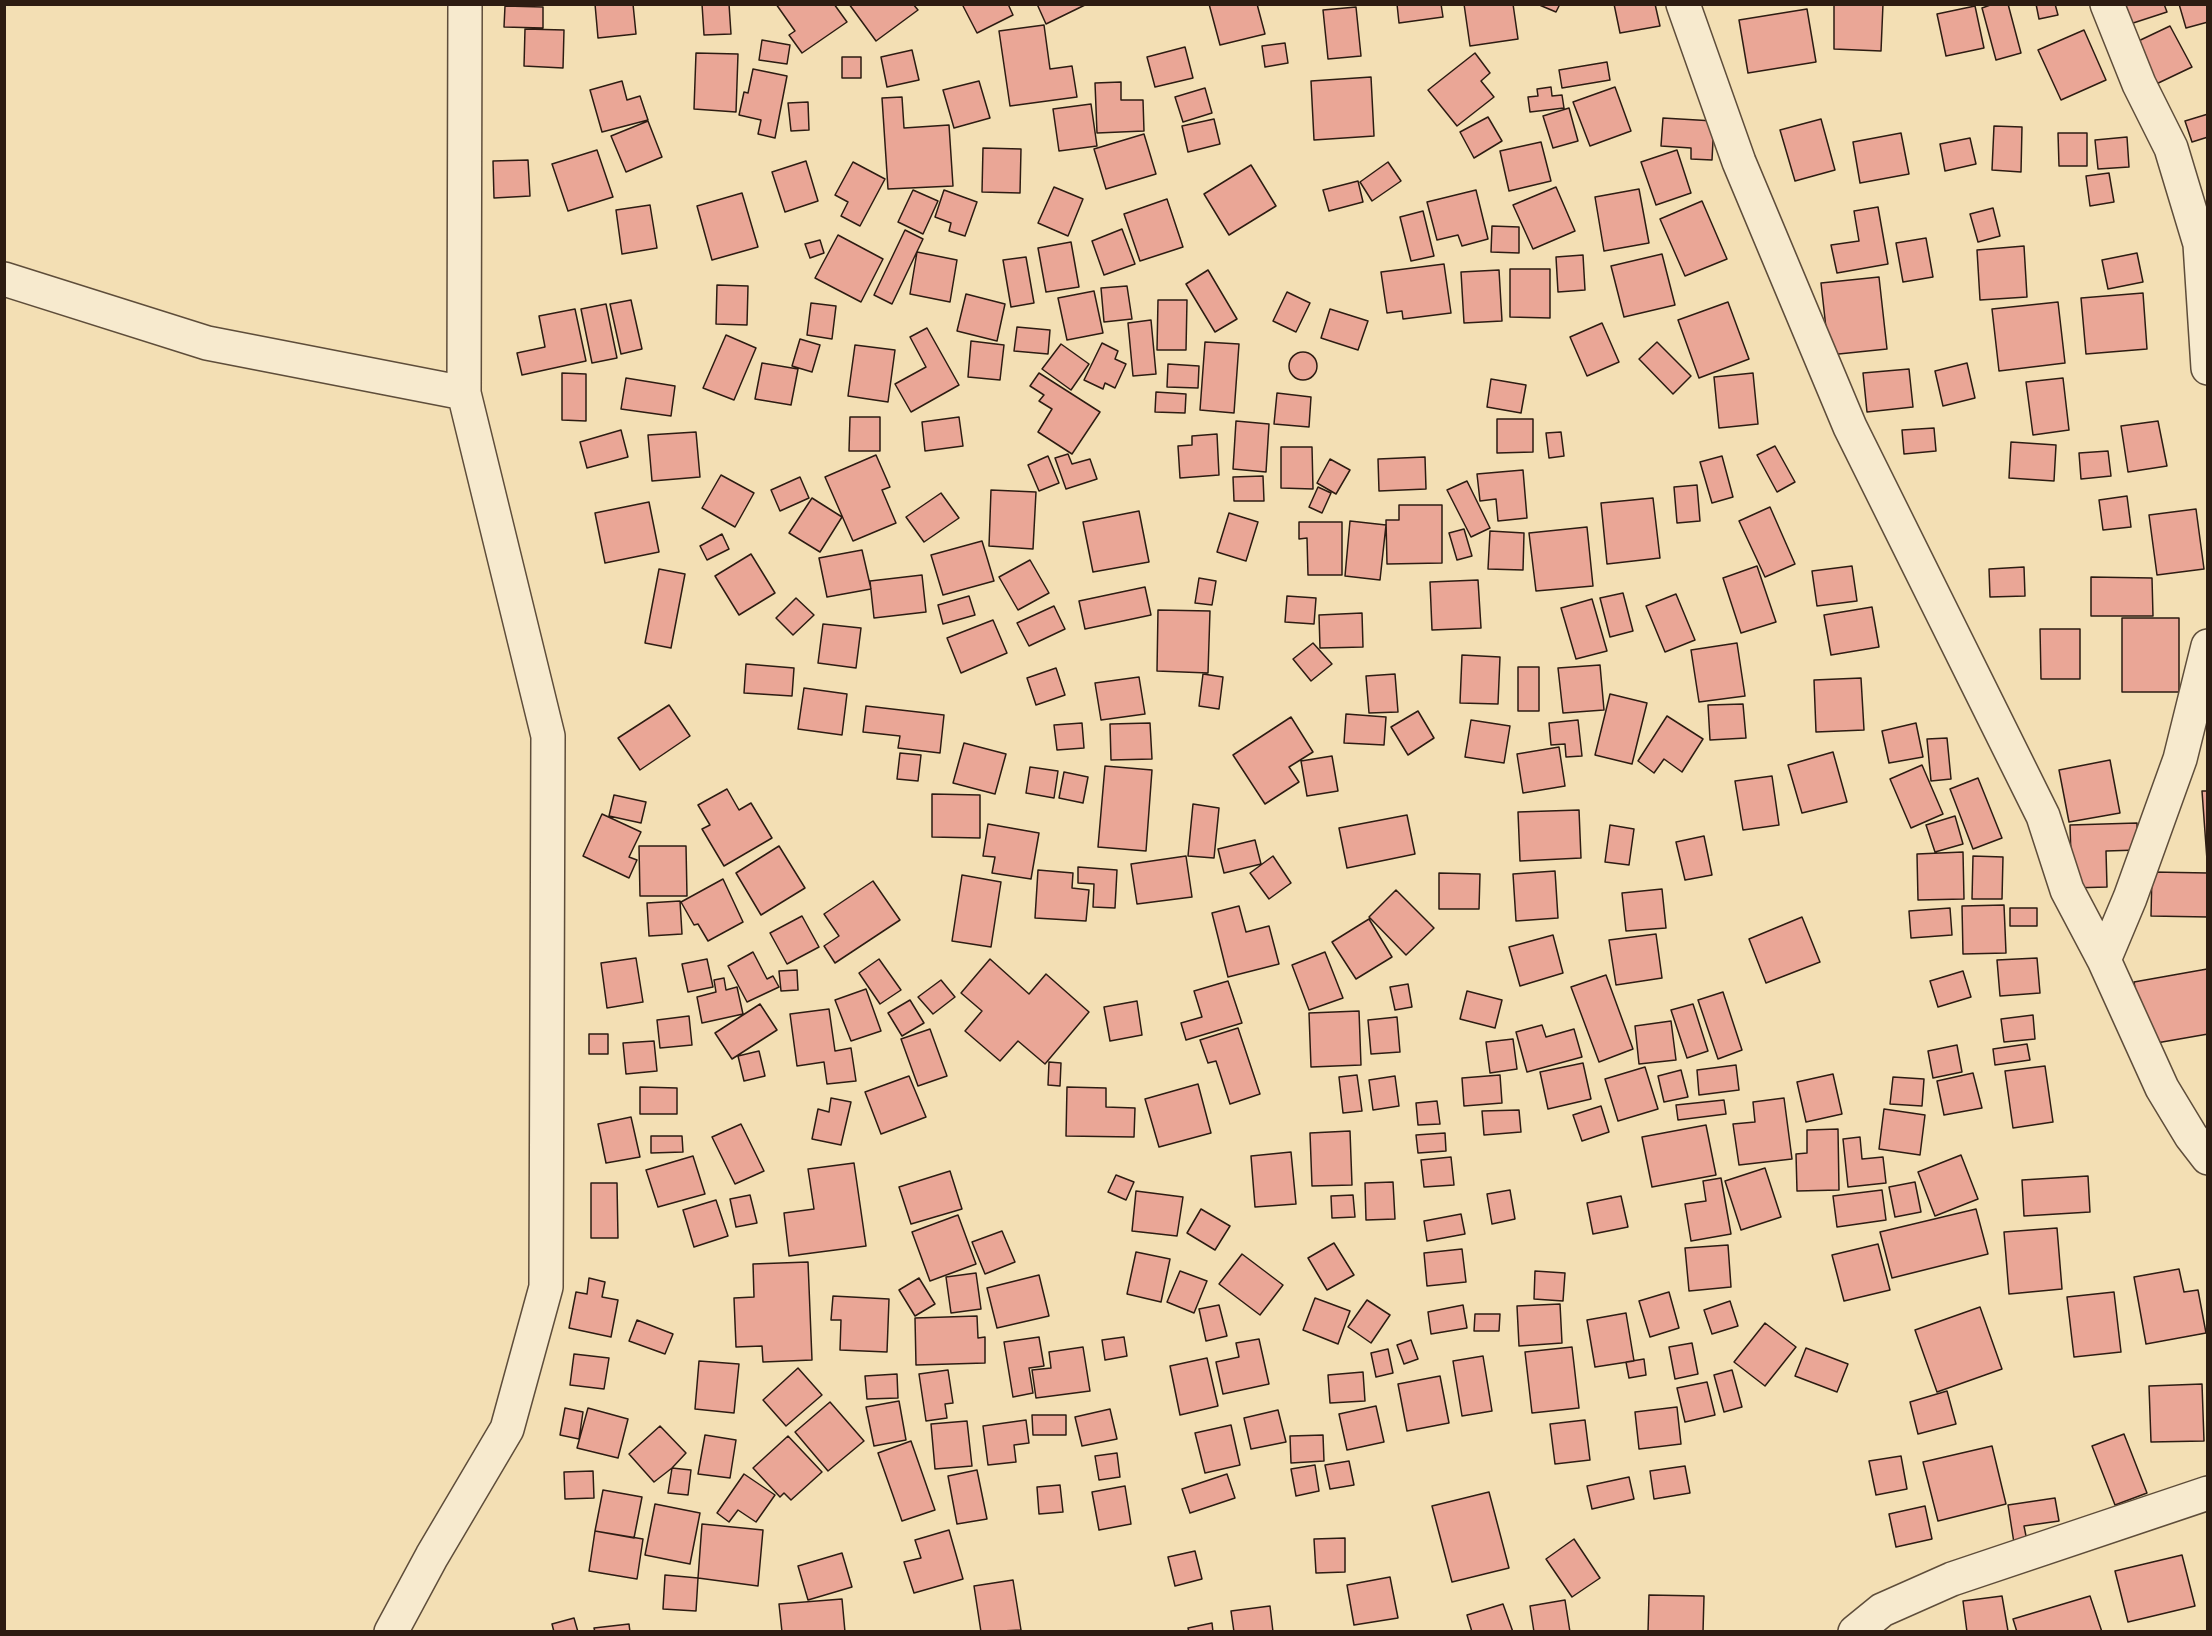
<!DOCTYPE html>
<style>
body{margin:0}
#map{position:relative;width:2212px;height:1636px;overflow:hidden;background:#f3dfb4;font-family:"Libre Caslon Text",serif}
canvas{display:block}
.frame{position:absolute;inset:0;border:6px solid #2d1c12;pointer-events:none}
</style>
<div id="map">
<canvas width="2212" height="1636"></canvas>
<div class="frame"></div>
</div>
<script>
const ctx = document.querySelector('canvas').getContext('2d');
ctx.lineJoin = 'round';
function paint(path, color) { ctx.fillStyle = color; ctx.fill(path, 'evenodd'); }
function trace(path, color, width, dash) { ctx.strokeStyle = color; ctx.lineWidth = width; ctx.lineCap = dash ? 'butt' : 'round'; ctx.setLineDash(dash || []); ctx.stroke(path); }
const building = new Path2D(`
 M595,4h38l3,30 -38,4z
 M702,4h27l2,30 -27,1z
 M776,4h58l13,18 -45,31 -13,-18 6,-4z
 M849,4h64l5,6 -42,31z
 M962,4h46l5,11 -36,18z
 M1037,4h50l-41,20z
 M1209,4h48l8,30 -45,11z
 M1397,4h44l2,13 -44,6z
 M1464,4h49l5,35 -48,7z
 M1537,4h23l-4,8z
 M1614,4h41l5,22 -40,7z
 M1834,4h49l-2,47 -47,-2z
 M1993,4h15l13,49 -25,7 -14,-52z
 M2036,4h19l3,11 -19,4z
 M2117,4h47l3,8 -43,14z
 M2179,4h29v18l-22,6z
 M505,6l38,1v21l-39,-1z
 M1975,6l9,42 -38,8 -9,-42z
 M1356,7l5,49 -33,3 -5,-49z
 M1807,9l9,53 -68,11 -9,-53z
 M1044,25l6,44 22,-3 5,31 -67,9 -11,-75z
 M2170,26l22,41 -40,19 -22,-41z
 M525,29l39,1 -1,38 -39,-2z
 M2084,30l22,50 -45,20 -23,-50z
 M762,40l28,5 -3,19 -28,-4z
 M1285,43l3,20 -23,4 -3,-21z
 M1185,47l8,31 -38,9 -8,-30z
 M912,50l7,30 -32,7 -6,-30z
 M696,53l42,1 -2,58 -42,-3z
 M1475,53l15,20 -9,8 13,16 -37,29 -29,-36z
 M842,57h19v21h-19z
 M1607,62l3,18 -48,8 -3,-18z
 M753,69l34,7 -12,62 -17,-4 3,-14 -22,-5 5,-23 4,1z
 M1371,77l3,59 -60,4 -3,-59z
 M622,81l5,19 13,-4 8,24 -46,12 -12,-42z
 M979,81l11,37 -36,10 -11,-38z
 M1121,82v18h22l1,31 -47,2 -2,-50z
 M1551,87l1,9 10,-1 2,13 -34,4 -2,-15 10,-1 -1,-7z
 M1615,87l16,44 -41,15 -17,-44z
 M1205,88l7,25 -29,9 -8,-25z
 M902,97l2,31 45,-3 4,61 -65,3 -6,-91z
 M808,102l1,28 -18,1 -3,-28z
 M1091,104l6,42 -38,5 -6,-42z
 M1569,108l9,33 -25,7 -10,-32z
 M2208,114v23l-16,5 -7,-21z
 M1488,117l14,24 -28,17 -14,-26z
 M1663,118l51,3 -2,39 -21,-1v-11l-30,-2z
 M1214,119l6,25 -32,8 -6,-26z
 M1821,119l14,51 -40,11 -15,-51z
 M648,121l14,36 -36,15 -15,-36z
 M1994,126l28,1 -1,45 -29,-2z
 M1901,133l8,41 -49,9 -7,-41z
 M2058,133h29v33h-28z
 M1144,134l12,40 -50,15 -12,-40z
 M2127,137l2,30 -31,2 -3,-29z
 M1970,138l6,26 -31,7 -5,-27z
 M1541,142l10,39 -42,10 -9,-40z
 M983,148l38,1 -1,44 -38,-1z
 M597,150l16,47 -45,14 -16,-47z
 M1677,150l14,43 -35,12 -15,-43z
 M528,160l2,36 -36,2 -1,-37z
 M806,161l12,40 -33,11 -13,-40z
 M853,162l32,17 -25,47 -19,-10 7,-14 -13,-7z
 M1388,162l13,19 -29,20 -12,-19z
 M1251,165l25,41 -47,29 -25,-41z
 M2109,173l5,29 -24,4 -4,-30z
 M1358,181l5,21 -34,9 -6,-21z
 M1054,187l29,12 -15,37 -30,-13z
 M1556,187l19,44 -42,18 -20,-44z
 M1639,189l10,54 -45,8 -9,-54z
 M913,190l25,11 -15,33 -25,-12z
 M944,190l33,12 -12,34 -16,-5 2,-8 -16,-6z
 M1476,190l12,49 -26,7 -4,-11 -21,5 -10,-38z
 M742,193l16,54 -46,13 -15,-54z
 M1167,199l16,48 -43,14 -16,-47z
 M1702,201l25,58 -42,17 -25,-57z
 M650,205l7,43 -35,6 -6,-44z
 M1878,207l10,57 -51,9 -6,-28 28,-4 -5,-30z
 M1993,208l7,28 -22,6 -8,-28z
 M1423,211l11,45 -23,5 -11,-44z
 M1492,226l27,1v26l-28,-1z
 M1122,229l13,35 -31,11 -12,-34z
 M905,230l18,9 -31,65 -18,-9z
 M838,235l45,24 -22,43 -46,-24z
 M1926,238l7,39 -30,5 -7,-39z
 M820,240l4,13 -14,5 -5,-14z
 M1071,242l8,45 -33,5 -8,-44z
 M2024,246l3,51 -47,3 -3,-50z
 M917,252l40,8 -7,42 -40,-8z
 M2137,253l6,29 -35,7 -6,-29z
 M1662,254l13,51 -51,12 -13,-51z
 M1583,255l2,35 -27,2 -2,-35z
 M1026,257l8,46 -23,4 -8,-47z
 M1444,264l7,49 -48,6 -1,-8 -15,2 -6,-41z
 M1510,269h40v49l-40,-1z
 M1208,270l29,49 -22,13 -29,-48z
 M1499,270l3,51 -38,2 -3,-51z
 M1879,277l8,72 -58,6 -8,-72z
 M717,285l31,1 -1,39 -31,-1z
 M1127,286l5,33 -28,3 -3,-34z
 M1094,291l9,42 -36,7 -9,-42z
 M1287,292l23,11 -14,29 -23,-11z
 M2143,293l4,56 -61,5 -5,-56z
 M966,294l39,10 -8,37 -40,-10z
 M631,300l11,49 -21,5 -11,-50z
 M1158,300h29l-1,50h-29z
 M1728,302l21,57 -50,19 -21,-58z
 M2058,302l7,61 -66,8 -7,-62z
 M811,303l25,3 -4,33 -25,-4z
 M606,304l11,54 -25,5 -11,-54z
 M575,309l11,52 -64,14 -5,-22 28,-6 -6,-31z
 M1330,309l38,12 -10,29 -37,-12z
 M1151,320l5,54 -23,2 -5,-53z
 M1602,323l17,39 -32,14 -17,-39z
 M1017,327l33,3 -2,24 -34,-3z
 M927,328l32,57 -48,27 -16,-28 31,-17 -16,-30z
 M726,335l30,13 -22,52 -31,-12z
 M800,339l20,6 -8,27 -20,-6z
 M971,341l33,4 -4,35 -32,-3z
 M1205,342l34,2 -5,69 -34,-3z
 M1657,342l34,34 -18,18 -34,-35z
 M1102,343l16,8 -3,8 11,5 -11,24 -10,-5 -2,6 -19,-9z
 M1061,344l28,20 -18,26 -29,-21z
 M855,345l40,5 -7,52 -40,-6z
 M1289 366a14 14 0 1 1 28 0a14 14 0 1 1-28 0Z
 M762,363l36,6 -7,36 -36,-6z
 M1967,363l8,35 -32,8 -8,-35z
 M1168,364l31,2 -1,22 -31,-1z
 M1909,369l4,38 -46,5 -4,-39z
 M562,373l24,1v47l-24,-1z
 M1039,373l61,39 -28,42 -34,-22 14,-23 -13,-8 5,-6 -14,-9z
 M1753,373l5,51 -39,4 -5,-51z
 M626,378l49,8 -4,30 -50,-7z
 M2063,378l6,52 -36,5 -7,-53z
 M1491,379l35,6 -5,28 -34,-6z
 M1156,392l30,2 -1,19 -30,-1z
 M1277,393l34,4 -2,30 -35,-3z
 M850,417h30v34h-31z
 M959,417l4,29 -38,5 -3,-29z
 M1497,419h36v33l-36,1z
 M1236,421l33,3 -3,48 -33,-3z
 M2158,421l9,45 -39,6 -7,-46z
 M1934,428l2,23 -32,3 -2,-24z
 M621,430l7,27 -41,11 -7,-26z
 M696,432l4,45 -48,4 -4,-46z
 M1561,432l3,24 -15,2 -3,-25z
 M1217,434l2,41 -39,3 -2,-32 14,-1v-9z
 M2011,442l45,3 -2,36 -45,-3z
 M1775,446l20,36 -18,10 -20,-37z
 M1281,447h31l1,42 -32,-1z
 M2108,451l3,25 -30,3 -2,-26z
 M1068,454l4,10 18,-5 7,20 -31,10 -11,-31z
 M876,455l14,32 -8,3 14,33 -43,18 -28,-64z
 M1048,456l11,27 -20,8 -11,-26z
 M1722,456l11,41 -21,6 -12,-41z
 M1425,457l1,32 -47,2 -1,-32z
 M1330,459l20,11 -14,24 -19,-11z
 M1523,470l4,48 -29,3 -2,-22 -16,2 -3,-27z
 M721,475l33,18 -19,34 -33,-19z
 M1263,476l1,25h-30l-1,-24z
 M800,477l9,21 -29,13 -9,-21z
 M1467,481l23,47 -19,9 -24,-47z
 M1697,485l3,36 -23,2 -3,-36z
 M1318,487l13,6 -9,20 -13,-6z
 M991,490l45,2 -3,57 -44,-3z
 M941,493l18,25 -35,24 -18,-25z
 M2127,496l4,31 -28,3 -4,-30z
 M812,498l30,19 -22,35 -31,-19z
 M1653,498l7,60 -53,6 -6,-61z
 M649,502l10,50 -54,11 -10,-50z
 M1399,505h43v58l-55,1 -1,-44h13z
 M1770,507l25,57 -30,13 -26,-56z
 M2196,509l8,60 -47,6 -8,-60z
 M1139,511l10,51 -56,10 -10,-50z
 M1229,513l29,9 -12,39 -29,-9z
 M1350,521l36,4 -6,55 -35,-4z
 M1299,522h43v53h-34l-1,-37 -8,1z
 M1587,527l6,59 -57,5 -7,-58z
 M1464,529l8,27 -15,4 -8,-27z
 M1490,531l34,2 -1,37 -35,-1z
 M722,534l7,15 -22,11 -7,-14z
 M982,541l12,40 -51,14 -12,-40z
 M862,550l9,39 -44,8 -8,-39z
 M751,554l24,39 -36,22 -24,-39z
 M1030,560l19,33 -31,17 -19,-33z
 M1757,566l19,56 -35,11 -18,-55z
 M1852,566l5,35 -40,5 -5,-35z
 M2024,567l1,29 -35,1 -1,-28z
 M659,569l26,5 -14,74 -26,-5z
 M922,575l4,37 -52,6 -4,-37z
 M2091,577l61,1 1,38h-62z
 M1199,578l17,3 -4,24 -17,-2z
 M1478,580l3,48 -49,2 -2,-48z
 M1145,587l6,28 -66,14 -6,-28z
 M1623,593l10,38 -23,6 -10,-39z
 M1676,594l19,46 -30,12 -19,-46z
 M969,596l6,19 -32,9 -5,-19z
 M1287,596l29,2 -2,26 -29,-2z
 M796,598l18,17 -21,20 -17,-17z
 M1592,599l15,52 -31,8 -15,-51z
 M1054,606l11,23 -36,17 -12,-23z
 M1872,607l7,40 -48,8 -7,-40z
 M1158,610l52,1 -2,62 -51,-2z
 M1362,613l1,34 -43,1 -1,-33z
 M2122,618h57v74h-57z
 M993,620l14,33 -46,20 -14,-35z
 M823,624l38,4 -5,40 -38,-5z
 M2040,629h40v50h-39z
 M1313,643l19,21 -21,17 -18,-22z
 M1737,643l8,53 -46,6 -8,-52z
 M1462,655l38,2 -2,47 -38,-1z
 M746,664l48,4 -2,28 -48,-3z
 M1600,665l4,45 -41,3 -5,-45z
 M1518,667h21v44h-21z
 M1056,668l9,27 -29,10 -9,-27z
 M1203,674l20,3 -4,32 -20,-3z
 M1395,674l3,38 -29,1 -3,-37z
 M1139,677l6,37 -44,6 -6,-37z
 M1861,678l3,52 -48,2 -2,-52z
 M804,688l43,6 -5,41 -44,-6z
 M1610,694l37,9 -15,61 -37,-9z
 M1743,704l3,34 -36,2 -2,-35z
 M669,705l21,31 -50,34 -22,-32z
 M866,706l78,9 -4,38 -42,-5 2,-12 -37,-4z
 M1418,711l16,27 -26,17 -17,-28z
 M1346,714l40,3 -2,28 -40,-2z
 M1667,716l36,23 -21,33 -18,-13 -10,14 -16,-12z
 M1291,717l22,35 -24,15 10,15 -34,22 -32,-49z
 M1471,720l39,6 -6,37 -39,-6z
 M1578,720l4,36 -16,1 -1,-13 -14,1 -2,-22z
 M1082,723l2,25 -27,2 -3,-25z
 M1150,723l2,36 -41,1 -1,-36z
 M1916,723l7,34 -34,6 -7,-32z
 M1947,738l4,41 -20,2 -4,-42z
 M964,743l42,11 -11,40 -42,-11z
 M1559,747l6,39 -42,7 -6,-39z
 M1833,752l14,50 -45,11 -14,-48z
 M900,753l21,2 -3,26 -21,-2z
 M1332,756l6,35 -31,5 -6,-35z
 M2110,760l10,53 -51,9 -10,-52z
 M1922,765l21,49 -32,14 -21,-49z
 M1105,766l47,4 -6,81 -48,-4z
 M1030,767l28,4 -4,27 -28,-5z
 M1064,772l24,5 -5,26 -24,-5z
 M1772,776l7,49 -36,5 -8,-49z
 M1978,778l24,60 -29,11 -23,-60z
 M727,789l12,21 12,-7 21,35 -48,28 -22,-37 8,-4 -12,-20z
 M2202,791h6v69h-1z
 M932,794l48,1v43l-48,-1z
 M614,795l32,7 -5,21 -32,-7z
 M1193,804l26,4 -5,50 -26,-2z
 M1579,810l2,48 -61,3 -2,-49z
 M602,814l39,18 -12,25 8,3 -8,18 -46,-22z
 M1407,815l8,39 -68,14 -8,-40z
 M1955,816l8,28 -28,8 -9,-27z
 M2137,823l1,27 -32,1 1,36 -35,1 -2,-63z
 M988,824l51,9 -8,46 -39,-6 3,-16 -12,-1z
 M1610,825l24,4 -5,36 -24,-3z
 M1704,836l8,39 -27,5 -9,-38z
 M1255,840l6,24 -37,9 -6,-24z
 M639,846h47l1,50h-47z
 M779,846l26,42 -44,27 -25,-42z
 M1963,852l1,47 -46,1 -1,-46z
 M1186,856l6,41 -55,7 -6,-40z
 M1273,856l18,27 -22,16 -19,-26z
 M1973,856l30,1 -1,42h-30z
 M1078,867l39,3 -2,38 -22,-1 1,-23 -16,-1z
 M1038,870l35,3 -1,15 17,2 -3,31 -51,-3z
 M1555,871l3,47 -42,3 -3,-47z
 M2152,872l56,1v44l-57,-1z
 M1439,873l41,1 -1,35h-40z
 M962,875l39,7 -10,65 -39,-6z
 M723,879l20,43 -35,19 -10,-17 -4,1 -13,-23z
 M873,881l27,39 -65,43 -11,-17 15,-10 -15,-22z
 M1662,889l4,39 -40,3 -4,-38z
 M1396,890l38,38 -28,27 -37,-38z
 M680,901l2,33 -33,2 -2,-33z
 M2004,905l2,48 -43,1 -1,-48z
 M1239,906l7,26 23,-6 10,38 -51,13 -16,-64z
 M1950,908l2,27 -41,3 -2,-27z
 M2010,908h27v18h-27z
 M802,916l17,31 -32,17 -17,-31z
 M1802,917l18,45 -54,21 -17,-44z
 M1369,919l23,38 -36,22 -24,-37z
 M1656,934l6,44 -46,7 -7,-45z
 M1553,935l10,38 -43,13 -11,-39z
 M753,952l14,27 6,-3 6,11 -32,15 -19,-36z
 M1325,952l18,46 -34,12 -17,-45z
 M636,958l7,44 -36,6 -6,-45z
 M2037,958l3,35 -40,3 -3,-36z
 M707,959l6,28 -25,5 -6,-28z
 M879,959l22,31 -21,14 -21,-31z
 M990,959l39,35 17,-20 43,38 -44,52 -27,-23 -18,20 -35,-30 17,-20 -21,-18z
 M2207,969l1,65 -63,11 -11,-63z
 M797,970l1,20 -17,1 -2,-20z
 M1963,971l8,26 -33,10 -8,-26z
 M1606,975l27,74 -34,13 -28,-75z
 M724,978l2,12 11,-3 6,27 -41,9 -5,-26 19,-5 -2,-12z
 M941,980l14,17 -22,17 -15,-17z
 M1228,981l14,42 -56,17 -5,-17 21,-6 -8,-26z
 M1408,984l4,23 -17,3 -5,-23z
 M866,989l15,42 -30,10 -16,-41z
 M1467,991l35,9 -7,28 -35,-9z
 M1723,992l19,58 -24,9 -20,-59z
 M910,1000l14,23 -22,13 -14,-23z
 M1137,1001l5,34 -32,6 -6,-34z
 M760,1004l17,26 -45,29 -17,-26z
 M1693,1004l15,47 -21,7 -16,-48z
 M829,1009l6,42 16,-3 5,33 -29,3 -3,-22 -27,4 -7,-52z
 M1359,1011l2,54 -50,2 -2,-54z
 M2033,1015l2,24 -31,3 -3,-23z
 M689,1016l3,29 -32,3 -3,-28z
 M1397,1017l3,35 -29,2 -3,-34z
 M1671,1021l5,39 -37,4 -4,-38z
 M1542,1025l4,12 28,-8 8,28 -55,15 -11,-40z
 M1238,1028l22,66 -30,10 -14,-43 -8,2 -8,-23z
 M930,1029l17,47 -29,10 -17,-47z
 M589,1034h19v20h-19z
 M1513,1039l4,30 -27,4 -4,-31z
 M654,1041l3,30 -31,3 -3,-31z
 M2027,1044l3,16 -35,5 -2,-16z
 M1957,1045l5,27 -29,6 -5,-27z
 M759,1051l6,25 -21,5 -6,-25z
 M1049,1062l12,1 -1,23 -12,-1z
 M1583,1063l8,36 -43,10 -8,-37z
 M1736,1065l3,25 -40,5 -2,-25z
 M2045,1066l8,56 -40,6 -8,-57z
 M1645,1067l13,42 -40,12 -13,-42z
 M1681,1070l7,27 -24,5 -6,-26z
 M1973,1073l9,35 -38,7 -7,-34z
 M1833,1074l9,40 -36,8 -9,-40z
 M1357,1075l5,36 -19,2 -4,-36z
 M1500,1075l2,28 -38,3 -2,-28z
 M909,1076l17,41 -45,17 -16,-42z
 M1395,1076l4,30 -26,4 -4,-30z
 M1893,1077l31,2 -2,27 -32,-2z
 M1198,1084l13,49 -52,14 -14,-48z
 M640,1087l37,1v26h-37z
 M1067,1087l39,1v19l29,1 -1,29 -68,-1z
 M831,1098l20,4 -10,43 -29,-6 6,-30 11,3z
 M1784,1098l8,61 -53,6 -6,-41 22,-2 -2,-20z
 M1724,1100l2,14 -48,6 -2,-15z
 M1437,1101l3,23 -22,1 -2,-22z
 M1601,1106l8,26 -27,9 -9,-26z
 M1884,1109l41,6 -5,40 -41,-6z
 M1519,1110l2,22 -37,3 -2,-24z
 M631,1117l9,40 -34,6 -8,-39z
 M741,1124l23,47 -29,13 -23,-47z
 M1706,1125l10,50 -64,12 -10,-50z
 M1838,1129l1,61 -42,1 -1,-37 11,-1v-23z
 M1350,1131l2,54 -40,1 -2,-53z
 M1445,1133l1,18 -28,2 -2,-18z
 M651,1136h31l1,16 -32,1z
 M1860,1137l2,22 21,-2 3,26 -38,4 -5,-48z
 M1291,1152l5,52 -41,3 -4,-51z
 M1961,1155l17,44 -43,17 -17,-44z
 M693,1156l12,38 -47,13 -12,-37z
 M1451,1157l3,28 -30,2 -3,-27z
 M854,1163l12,83 -77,10 -5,-43 30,-4 -6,-40z
 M1765,1168l16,49 -40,13 -16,-49z
 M950,1171l12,38 -51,15 -12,-37z
 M1116,1175l18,7 -8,18 -18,-8z
 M2088,1176l2,36 -66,4 -2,-36z
 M1721,1178l10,56 -40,7 -6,-37 21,-3 -3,-20z
 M1393,1182l2,37 -29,1 -1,-37z
 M1915,1182l6,30 -26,5 -6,-30z
 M591,1183h26l1,55h-27z
 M1510,1190l5,29 -23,5 -5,-30z
 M1882,1190l4,30 -49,7 -4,-31z
 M1136,1191l47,6 -6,39 -45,-5z
 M750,1195l7,28 -21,4 -6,-28z
 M1353,1195l2,22 -23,1 -1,-22z
 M1621,1196l7,31 -35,7 -6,-31z
 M716,1200l12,36 -34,11 -11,-37z
 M1201,1209l29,17 -15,24 -28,-17z
 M1976,1209l12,45 -96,24 -12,-46z
 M1461,1214l4,20 -38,7 -3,-20z
 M958,1215l18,49 -46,17 -18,-49z
 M2057,1228l5,61 -53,5 -5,-62z
 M1002,1231l13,31 -30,12 -13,-32z
 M1334,1243l20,32 -27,15 -19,-32z
 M1878,1244l12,46 -46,11 -12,-46z
 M1728,1245l3,42 -42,4 -4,-43z
 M1462,1249l4,33 -39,4 -3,-33z
 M1136,1252l34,7 -9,43 -34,-8z
 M1242,1254l41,31 -23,30 -41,-31z
 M808,1262l4,98 -49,2 -1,-16 -26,1 -2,-49 20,-1 -1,-33z
 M2179,1269l5,23 14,-2 8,43 -60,11 -12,-67z
 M1180,1271l27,10 -13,32 -27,-11z
 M1535,1271l30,2 -2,28 -29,-2z
 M976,1273l5,36 -30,4 -5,-36z
 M1039,1275l10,41 -52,12 -10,-40z
 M589,1278l16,4 -3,15 16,3 -7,37 -42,-9 7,-36 11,2z
 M919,1278l16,26 -20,12 -16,-26z
 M1669,1292l10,36 -29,9 -11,-36z
 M2114,1292l7,60 -47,5 -7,-60z
 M833,1296l56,3 -2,53 -47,-2 1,-30h-10z
 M1315,1298l35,13 -12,33 -35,-14z
 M1367,1300l23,15 -19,28 -23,-16z
 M1730,1301l8,25 -26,8 -8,-24z
 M1560,1304l2,39 -43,3 -2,-40z
 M1219,1305l8,31 -21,5 -7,-32z
 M1463,1305l4,23 -36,6 -3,-22z
 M1980,1307l22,62 -65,23 -22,-62z
 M1626,1313l8,48 -39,6 -8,-47z
 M1475,1314h25l-1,17h-25z
 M977,1316l1,22 7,-1v26l-69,2 -1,-47z
 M637,1320l36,14 -8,20 -36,-13z
 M1765,1323l31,24 -31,39 -31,-24z
 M1039,1337l5,29 -15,2 4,25 -20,4 -9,-55z
 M1124,1337l3,19 -22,4 -3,-20z
 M1259,1339l10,45 -46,10 -7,-32 23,-5 -3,-14z
 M1411,1340l7,19 -14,5 -7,-19z
 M1692,1343l6,31 -23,5 -6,-32z
 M1083,1347l7,44 -54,7 -4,-28 19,-2 -2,-16z
 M1572,1347l7,61 -47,5 -7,-61z
 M1806,1348l42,16 -11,28 -42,-16z
 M1388,1349l5,24 -17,4 -5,-24z
 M574,1354l35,4 -5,31 -34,-4z
 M1483,1356l9,55 -30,5 -9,-55z
 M1207,1358l11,48 -38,9 -10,-49z
 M1644,1359l2,16 -17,3 -3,-16z
 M699,1361l40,3 -5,49 -39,-4z
 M798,1368l24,27 -36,31 -23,-26z
 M948,1370l5,33 -8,1 2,14 -21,3 -7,-47z
 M1732,1370l10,37 -18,5 -10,-37z
 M1363,1372l2,29 -35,2 -2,-28z
 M897,1374l1,24 -31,1 -2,-23z
 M1440,1376l9,47 -42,8 -9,-47z
 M1707,1382l8,33 -30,7 -8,-34z
 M2202,1384l2,57 -53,1 -2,-56z
 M1947,1391l9,33 -38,10 -8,-32z
 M899,1401l7,39 -32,6 -8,-39z
 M830,1402l34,39 -36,30 -33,-39z
 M1376,1406l8,36 -37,8 -8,-36z
 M1677,1407l4,37 -42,5 -4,-37z
 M565,1408l18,4 -4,27 -19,-4z
 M588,1408l40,11 -10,39 -41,-10z
 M1110,1409l7,30 -35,7 -7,-29z
 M1278,1410l8,32 -35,7 -7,-31z
 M1032,1415h34v20h-33z
 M1026,1420l3,23 -15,2 2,17 -28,3 -5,-39z
 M1585,1420l5,40 -35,4 -5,-40z
 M967,1421l5,45 -37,3 -4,-45z
 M1231,1425l9,40 -35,8 -10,-40z
 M660,1426l26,27 -14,15 -18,14 -25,-28z
 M2124,1434l23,59 -32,12 -23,-59z
 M705,1435l31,5 -6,38 -32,-4z
 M1323,1435l1,26 -33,2 -1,-27z
 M788,1436l34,36 -31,28 -7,-7 -4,4 -27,-29z
 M911,1441l24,69 -33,11 -24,-68z
 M1992,1446l14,58 -68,17 -15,-59z
 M1117,1453l3,24 -21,3 -4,-24z
 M1901,1456l6,33 -31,6 -7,-34z
 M1349,1461l5,24 -24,4 -5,-24z
 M1315,1465l4,26 -23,5 -5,-27z
 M1685,1466l5,27 -36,6 -4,-28z
 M672,1468l19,2 -3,25 -20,-2z
 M977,1470l10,49 -30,5 -9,-48z
 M593,1471l1,27 -29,1 -1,-27z
 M744,1474l31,21 -19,27 -18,-12 -9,12 -12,-9z
 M1227,1474l8,24 -45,15 -8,-24z
 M1629,1477l5,22 -42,10 -5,-23z
 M1060,1485l3,27 -24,2 -2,-27z
 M1125,1486l6,38 -32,6 -7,-38z
 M603,1490l39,7 -8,41 -39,-7z
 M1489,1492l20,76 -57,14 -20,-76z
 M2055,1498l4,23 -35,5 3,15 -13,2 -6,-38z
 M655,1504l45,9 -10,51 -45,-9z
 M1925,1506l7,33 -36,8 -7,-33z
 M702,1524l61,6 -5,56 -60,-8z
 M949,1530l14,49 -49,14 -10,-31 17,-4 -6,-18z
 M595,1531l48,8 -6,40 -48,-8z
 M1345,1538v34l-29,1 -2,-34z
 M1574,1539l26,39 -28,19 -26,-38z
 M1195,1551l7,28 -27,7 -7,-29z
 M842,1553l10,34 -44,13 -10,-34z
 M2182,1555l13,51 -67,16 -13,-51z
 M665,1575l33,3 -2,33 -33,-2z
 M1390,1577l8,41 -44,7 -7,-40z
 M1013,1580l8,50 -40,2 -7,-46z
 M1649,1595l55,1 -1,36h-55z
 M2002,1596l6,35 -41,1 -4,-31z
 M2090,1596l12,36h-85l-4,-13z
 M842,1599l3,33h-63l-3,-28z
 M1565,1600l5,32h-36l-4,-26z
 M1503,1604l10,28h-41l-5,-17z
 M1270,1606l3,26h-39l-3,-21z
 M574,1618l4,14h-24l-2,-8z
 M1212,1623l1,9h-24l-1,-4z
 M629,1624l1,8h-35l-1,-4z`);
paint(building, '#eaa696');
trace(building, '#2d1c12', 1.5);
const street = new Path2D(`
 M1683,4l56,158 111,265 193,389 24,74 37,70 58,128 29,48 17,22
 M2107,4l32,80 32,64 29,96 8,124
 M4,279l203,64 257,50
 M2104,960l26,-62 50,-139 28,-113
 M391,1632l41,-76 75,-127 39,-142 2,-551 -84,-343 1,-389
 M1855,1632l27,-22 70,-31 256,-86`);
trace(street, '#5e4d3a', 36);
trace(street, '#f7eace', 33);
</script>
